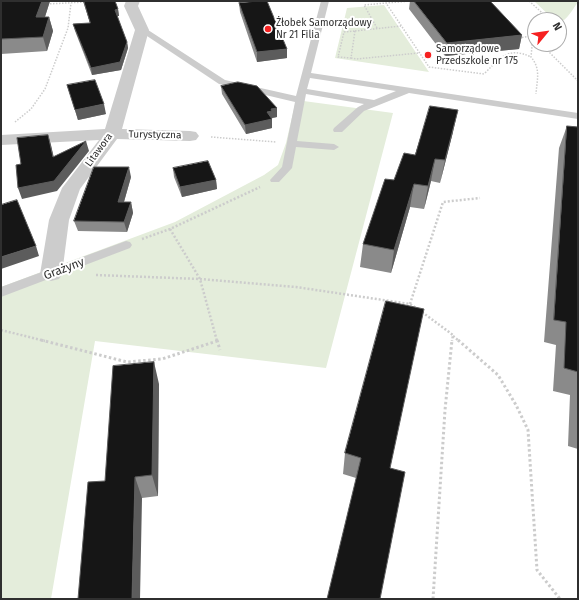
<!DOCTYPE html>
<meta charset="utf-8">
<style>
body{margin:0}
#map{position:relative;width:579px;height:600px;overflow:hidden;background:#fff;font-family:"Fira Sans",sans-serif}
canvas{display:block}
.frame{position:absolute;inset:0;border:2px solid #2f2f2f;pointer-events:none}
.north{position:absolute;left:527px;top:12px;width:40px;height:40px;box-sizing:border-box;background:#fff;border:1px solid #acacac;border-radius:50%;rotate:61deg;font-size:11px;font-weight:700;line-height:16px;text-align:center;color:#2f2f2f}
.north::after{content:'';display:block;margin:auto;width:14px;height:18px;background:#f62121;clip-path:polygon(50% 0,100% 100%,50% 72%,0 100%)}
</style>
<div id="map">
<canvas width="579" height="600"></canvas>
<div class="frame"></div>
<div class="north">N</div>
</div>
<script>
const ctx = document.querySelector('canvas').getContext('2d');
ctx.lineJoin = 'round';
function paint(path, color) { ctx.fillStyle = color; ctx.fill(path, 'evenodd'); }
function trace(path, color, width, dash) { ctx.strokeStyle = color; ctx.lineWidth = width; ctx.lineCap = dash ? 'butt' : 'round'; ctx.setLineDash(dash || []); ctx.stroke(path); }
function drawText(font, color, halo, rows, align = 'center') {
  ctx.font = font + ' "Fira Sans",sans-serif'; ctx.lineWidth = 4; ctx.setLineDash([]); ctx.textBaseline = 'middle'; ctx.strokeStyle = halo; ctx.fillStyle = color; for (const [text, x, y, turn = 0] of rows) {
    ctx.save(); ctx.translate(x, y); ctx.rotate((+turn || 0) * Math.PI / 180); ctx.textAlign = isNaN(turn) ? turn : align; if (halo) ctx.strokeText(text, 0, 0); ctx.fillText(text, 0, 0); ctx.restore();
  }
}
paint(new Path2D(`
 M534,1h43l1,1c-5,7 -11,18 -19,21v-3h-5z
 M384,5l45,67 -94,-14 12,-50z
 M296,100l97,13 -67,255 -231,-27 -44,258h-50v-312l174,-65 89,-47 14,-10 8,-22z`), '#e4eddb');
trace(new Path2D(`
 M411,1l-25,2 43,64 55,7c16,-16 24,-28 47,-17
 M529,1l21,19
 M47,4l39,-2
 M377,28l-13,-23 22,-2
 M559,28l3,3
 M355,31l-4,27 -13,-1 6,-25z
 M355,31l46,-5
 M535,37l-2,-2 -2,22c10,12 6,22 5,37
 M519,38l13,-2
 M541,44l37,37
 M351,58l5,1 63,-6
 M15,122l16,-13 14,-20 23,-61 3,-25
 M211,137l65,5`), '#ccc', 1.5, [1.5, 1.5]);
trace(new Path2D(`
 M170,229l30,50 17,62
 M142,239l28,-10 90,-42
 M96,275l104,4 96,8 114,17 6,4
 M410,304l33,-102 37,-4
 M422,312l31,23 -1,6
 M1,330l44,11
 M453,336l6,5`), '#ccc', 2.5, [2, 2]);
trace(new Path2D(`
 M41,340l86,22 35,-3 55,-18
 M217,340l3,10
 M458,340l40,35 18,30 12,25 9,140 23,29
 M433,599l12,-189 7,-70`), '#ccc', 3, [2.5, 2.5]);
paint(new Path2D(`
 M321,1h8l-18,72 267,40v6l-169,-26 -45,18 -22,21h-8l-1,-2 1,-2 24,-21 6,-3 -58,-10 -9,47 37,3 5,3 -5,3 -38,-3 -4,21 -13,14h-8l-1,-2 12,-13 13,-65 -76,-18 -81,-54 4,-2h3l80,52 71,16zM310,78l86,13 -22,9 -67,-11z
 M126,241l4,1 2,3 -2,3 -129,49v-10z`), '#ccc');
paint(new Path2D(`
 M126,1h14l-2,5 11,24 -27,99 68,2 6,1 3,4 -3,4 -6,1 -73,-2 -37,50 -11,31 -7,54 -3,5 -8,2 -8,-2 -3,-5 9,-54 13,-32 37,-48 -98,5v-10l104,-6 30,-99 -11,-24z`), '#ccc');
paint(new Path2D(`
 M1,1h49l-5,16h4l4,14 -6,20 -46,3z
 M83,1h32l3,8 1,7h-2l10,26 1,6 -7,22 -29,5 -17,-44 -2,-7 17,-1z
 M410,1h80l32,34 -3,14 -74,7 -36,-47z
 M239,3l48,55 -30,4 -17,-50z
 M67,85l39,29 -28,6z
 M221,86l56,22v9l-5,1v10l-26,6 -24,-40z
 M567,126l11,1v322l-10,-3 2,-51 -17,-4 3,-46 -12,-3 15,-194z
 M453,132l-13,51 -9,-2 -7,28 -14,-2 -19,66 -31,-6 3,-23 31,-64 21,-25z
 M173,168l43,12 1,9 -35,8 -8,-20z
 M131,177l-7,25h7l2,11 -6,19 -49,-1 -4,-10z
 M386,301l4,167 -34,10 -13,-4 2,-21z
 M159,384l-1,112 -16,2 -37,-17z`), '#8a8a8a');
paint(new Path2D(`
 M42,1h8l-10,31 -4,-15z
 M118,9l1,7h-3l-1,-6z
 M49,17l4,14 -6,20 -4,-14z
 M522,35l-3,14 -74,7 2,-13z
 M127,42l1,6 -7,22 -29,5 -1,-7z
 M287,49v9l-30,4v-10z
 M104,104l2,10 -28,6 -3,-10z
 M277,108v9l-5,1v10l-26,6 -1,-9 22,-13 4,-3z
 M458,110l-5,22 -13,51 5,-23z
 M48,135l3,10 5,22 -3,-10z
 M86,141l3,10 -32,40 -35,8 -4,-11z
 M435,159l-4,22 -7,28 4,-23z
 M129,167l2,10 -10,35 -3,-10z
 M216,180l1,9 -35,8 -2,-10z
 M414,184l-4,23 -19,66 3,-23z
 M131,202l2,11 -6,19 -3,-10z
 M36,246l3,10 -38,13v-12z
 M154,362l5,22 -1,112 -6,-21z
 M135,477l7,21 -2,101h-8z`), '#5c5c5c');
const building = new Path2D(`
 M1,1h41l-6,16h13l-6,20 -42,2z
 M84,1h31l3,8 -3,1 12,32 -7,20 -29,6 -18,-44 17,-1z
 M259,1h8l20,48 -30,3 -18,-49z
 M414,1h76l32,34 -75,8z
 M95,80l9,24 -29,6 -8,-25z
 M238,82l19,4 20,22 -6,1 1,2 -5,1 5,7 -27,6 -24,-39z
 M430,106l28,4 -13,50 -10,-1 -7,27 -14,-2 -20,66 -31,-6 22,-65 9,1 10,-27 11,2z
 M567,126l11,1v245l-14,-4 2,-46 -12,-2z
 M48,135l5,22 33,-16 -32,40 -36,7 -2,-23 5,-1 -4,-26z
 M208,161l8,19 -36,7 -7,-19z
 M94,167h35l-11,35h13l-7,20 -50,-1z
 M17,200l19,46 -35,11v-52z
 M386,301l38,8 -34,159 15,4 -25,127h-53l34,-141 -16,-5z
 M154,362l-2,113 -17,2 -3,122h-54l10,-117 17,-1 8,-115z`);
paint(building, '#161616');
trace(building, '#5c5c5c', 1);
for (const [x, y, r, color] of [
 [268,29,4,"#f62121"],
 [428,55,4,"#f62121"]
]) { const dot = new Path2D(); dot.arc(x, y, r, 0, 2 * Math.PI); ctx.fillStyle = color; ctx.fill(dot); trace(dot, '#fff', 1.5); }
drawText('10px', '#2f2f2f', '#fff', [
 ["Żłobek Samorządowy",276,23],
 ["Nr 21 Filia",276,35],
 ["Samorządowe",436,49],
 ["Przedszkole nr 175",436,61]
], 'left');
drawText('10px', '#2f2f2f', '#fff', [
 ["Turystyczna",155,135,1],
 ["Litawora",99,150,-54]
]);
drawText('12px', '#2f2f2f', '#fff', [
 ["Grażyny",64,269,-21]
]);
</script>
